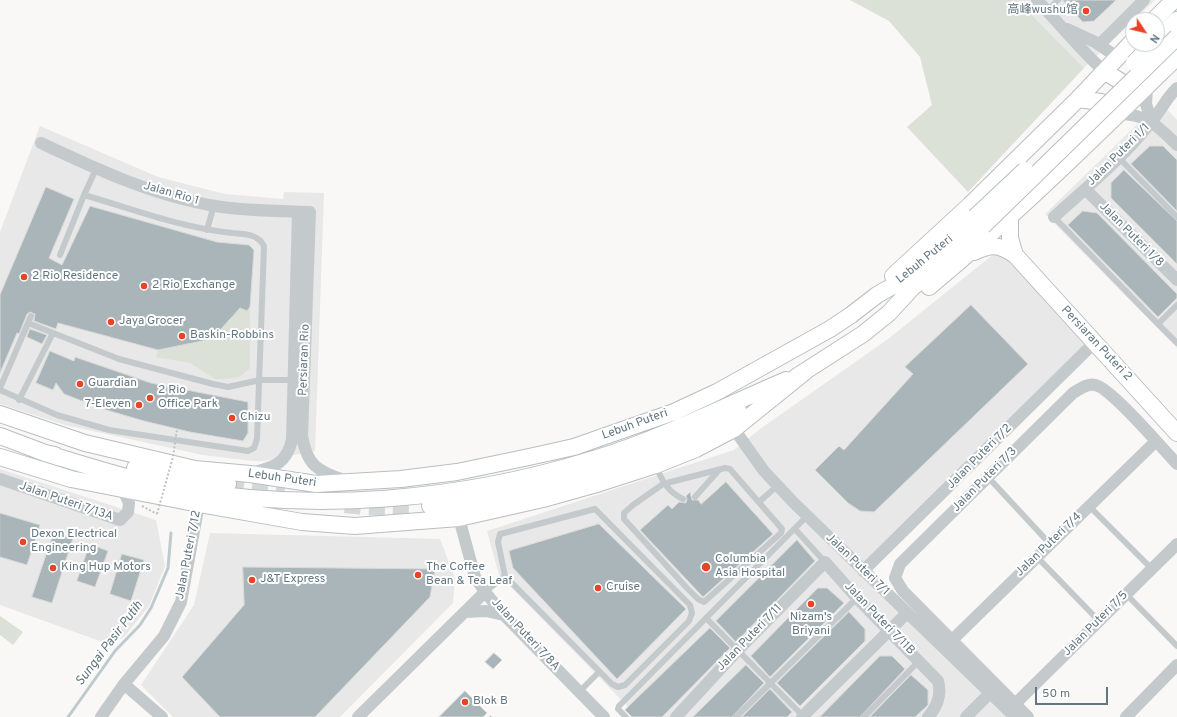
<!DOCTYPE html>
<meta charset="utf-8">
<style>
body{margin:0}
#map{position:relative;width:1177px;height:717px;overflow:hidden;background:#f9f8f6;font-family:Overpass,sans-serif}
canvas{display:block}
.north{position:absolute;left:1125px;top:12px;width:40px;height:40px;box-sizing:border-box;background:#fff;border:1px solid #c1c9cd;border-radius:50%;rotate:125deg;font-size:11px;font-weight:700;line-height:16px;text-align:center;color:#637782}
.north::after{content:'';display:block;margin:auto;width:14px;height:18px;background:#e94226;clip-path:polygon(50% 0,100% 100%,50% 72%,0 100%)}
.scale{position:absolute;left:1035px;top:687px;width:73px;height:18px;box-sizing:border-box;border:2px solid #637782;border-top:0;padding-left:5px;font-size:12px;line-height:14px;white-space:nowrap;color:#637782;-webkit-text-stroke:3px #fff;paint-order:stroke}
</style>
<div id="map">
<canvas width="1177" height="717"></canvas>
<div class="north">N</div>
<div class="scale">50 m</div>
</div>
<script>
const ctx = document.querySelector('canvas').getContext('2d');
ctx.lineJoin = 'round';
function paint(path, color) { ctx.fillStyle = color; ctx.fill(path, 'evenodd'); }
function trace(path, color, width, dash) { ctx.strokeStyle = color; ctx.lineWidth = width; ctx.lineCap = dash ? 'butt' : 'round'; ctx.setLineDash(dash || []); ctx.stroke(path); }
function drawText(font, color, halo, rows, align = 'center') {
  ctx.font = font + ' Overpass,"Noto Sans SC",sans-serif'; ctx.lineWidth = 4; ctx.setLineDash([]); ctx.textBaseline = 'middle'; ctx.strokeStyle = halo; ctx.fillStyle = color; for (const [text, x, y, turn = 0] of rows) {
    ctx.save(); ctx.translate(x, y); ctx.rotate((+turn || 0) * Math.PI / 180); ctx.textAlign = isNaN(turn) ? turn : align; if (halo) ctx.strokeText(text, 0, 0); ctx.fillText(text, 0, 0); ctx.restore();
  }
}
paint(new Path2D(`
 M1017,0h138l-71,68z
 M1160,102l17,18v228l-132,-134z
 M40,126l118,51 67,17 58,5 1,-7 40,1 -9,258 -51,10h-12l-49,-6 -138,-30 -65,-21v-172z
 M995,253l17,7 75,82 -231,229 152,146h-370l-139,-142 -12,-44 247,-81 26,-21 128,-90z
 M0,469l156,51 9,46 -16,40 -24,30 -14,9 -111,-40z
 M210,533l230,6 15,39 -2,25 -113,114h-167l-32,-32 53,-80z`), '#e7e8e7');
paint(new Path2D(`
 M850,0h167l67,68 -116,124 -61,-65 25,-22 -12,-48 -31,-36z
 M250,307v61l-11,9 -13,2h-11l-25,-16 -34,-6 2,-7 54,-11 28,-31 7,3z
 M0,616l23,16 -10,13 -13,-10z`), '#dbe1d7');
trace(new Path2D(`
 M68,717l47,-66 25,-26 11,-17 17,-40 3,-35`), '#becace', 3);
const building = new Path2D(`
 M1063,0h53l-22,21 -11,1z
 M1150,146h13l14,14v51l-46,-47z
 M1124,170l53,51v43l-66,-66v-15z
 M46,187l28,12 -25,59 13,7 28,-59 127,36 32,3 5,5 -4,57 -3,4 -7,-3 -28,31 -54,11 -100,-27 -2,6 -22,-8 1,-7 -5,-2 -3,2 -8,20 -2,-1 -17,40v-78z
 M1083,211l14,2 80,81v4l-19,19 -90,-92z
 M971,305l57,59 -154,148 -14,-1 -12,-8 -33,-33 24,-24 5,4 69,-76 -8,-7z
 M30,329l17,6 -5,9 -15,-7z
 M50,351l24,10 1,-4 76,26 97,19v31l-5,8 -53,-9 -46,-11 -41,-12 -39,-15 -8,-11 -3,7 -17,-7z
 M726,482l47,52 -70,63 -63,-67 28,-25 4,4 7,-7 7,1 1,-4 -1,-3 4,-4 2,8h6l3,4z
 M0,513l40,12 -13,40 -27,-8z
 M599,524l87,85 -69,70 -104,-111 -4,-17z
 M54,532l19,6 -21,65 -20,-6z
 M797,540l18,21 -79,81 -20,-21z
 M90,544l18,7 -13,36 -18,-6z
 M122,554l22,6 -13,41 -21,-7z
 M243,567l192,2 -5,28 -115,120h-95l-38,-40 62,-72z
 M818,588h9l17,15 -74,74 -19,-21z
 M849,612l16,17v12l-65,65 -23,-23z
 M710,628l20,20 -68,69h-30l-7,-7z
 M494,653l8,7 -9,9 -8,-7z
 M880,656h12l13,13 -45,48h-40z
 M746,665l18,18 -32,34h-39z
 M911,675l17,15v15l-13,12h-45z
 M770,689l22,23 -5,5h-45z
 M465,691l22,22 -4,4h-44z`);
paint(building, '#aab5b9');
trace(building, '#dadad8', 1);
trace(new Path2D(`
 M228,484l56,10
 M345,505l17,2 51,1`), '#d4d8d9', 16, [16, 8]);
const secondary = new Path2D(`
 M1154,20l20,-20
 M1157,40l20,-20
 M1105,72l20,12 16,-1
 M1078,99l23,3 9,17
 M1010,217v21l5,17
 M974,252c18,-8 24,-8 41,3l162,178
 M893,276l77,-71 108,-106 55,-58
 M929,287c87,-72 167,-151 248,-230
 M796,377l67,-43 26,-21 23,-25 71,-62
 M0,414l85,29 110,26 55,5 66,10 85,-5 56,-7 72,-15 45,-10 54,-19 46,-16 43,-20 113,-63 21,-14 26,-20 26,-15 72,-63
 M0,436l45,17 10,2
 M45,453c43,13 86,27 130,35 140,25 283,13 419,-29 66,-20 129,-52 192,-79
 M0,457l71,22 128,25 103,18 53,4 104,-8 84,-19 57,-16 56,-18 40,-16 38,-20 72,-58
 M135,468l93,16
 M430,506c107,-13 214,-42 308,-96`);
trace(secondary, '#b8bec2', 18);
trace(new Path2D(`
 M142,506l15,8
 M490,717l1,-1`), '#bec1c3', 2, [2, 2]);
trace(new Path2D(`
 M1048,10l10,-10
 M1119,158l58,59
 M1054,217l104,107
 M207,230l7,-25
 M60,255l24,-60
 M1177,305l-19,19 19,19
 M28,323l91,36 94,25 15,3 32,-7h35
 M0,388l31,-72
 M0,390l57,25 52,15 139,21 6,-3 3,-9 7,-193c-6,-12 -19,-12 -32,-13 -50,-5 -99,-24 -148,-38l12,-26
 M19,400l34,-67
 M656,466c6,15 12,26 27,33
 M725,468l5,1 52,60 -1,4 -77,69 -6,-3 -12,-12 -62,-68v-6l9,-8 30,-21z
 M987,476l63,68
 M695,497l24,-27
 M759,502l18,-16
 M1089,506l63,63
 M595,509l95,96 2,8 -3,8 -64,64 -7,2 -6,-3 -107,-108 -7,-34 2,-8 8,-2z
 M795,529l30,33
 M1037,557l62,64
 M485,592l20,-16
 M1126,594l51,52
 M706,618l97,98
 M579,692l20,-20
 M626,717l-8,-8 1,-3 188,-190
 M736,717l121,-119
 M864,717l55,-56`), '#c4c9cc', 6);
trace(new Path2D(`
 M1037,0c23,24 43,50 68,72
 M1067,29l28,13 22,15
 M1099,45l45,-45
 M1147,88l-1,16 6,18
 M1119,114c28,0 39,12 58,31
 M41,143c55,26 113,53 174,63 31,5 63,5 95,6l-8,224c5,29 15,35 42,44
 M1085,189l92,91
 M1054,217c33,-30 69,-59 97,-95 10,-11 15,-24 26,-34
 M734,429l30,42 29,31 222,215
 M251,473c22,-6 35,-8 41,-33l6,-228
 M0,479l120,41 8,-8 1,-9 -7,-15
 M459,518l16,59 10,15 19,23 100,102
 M863,571l232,-229
 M465,612l21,-1 18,4
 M946,646l210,-205
 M124,684l38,33
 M1015,704l162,-160
 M101,717l23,-33 40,-48 17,-34 18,-98
 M358,717l127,-125
 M676,717l62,-67 87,-88 32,36 81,83c4,14 -1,26 -10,36
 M802,717l104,-103
 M966,717l24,-24
 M1028,717l-125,-126 -8,-13 5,-14 173,-171c7,-4 14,-10 22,-8 15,2 68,64 82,79
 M1126,717l51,-52`), '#c4c9cc', 12);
trace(secondary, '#fff', 16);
const secondaryBridge = new Path2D(`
 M1134,63l19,-19
 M975,217l50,-47
 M983,226l194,-189`);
trace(secondaryBridge, '#b8bec2', 18, []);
trace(new Path2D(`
 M157,514l16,-57 4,-28`), '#bec1c3', 2, [2, 2]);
trace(secondaryBridge, '#fff', 16);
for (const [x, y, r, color] of [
 [1086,11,4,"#e94226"],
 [24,277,4,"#e94226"],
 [144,286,4,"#e94226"],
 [111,322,4,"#e94226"],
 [182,336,4,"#e94226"],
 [80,384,4,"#e94226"],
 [150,398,4,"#e94226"],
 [139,405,4,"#e94226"],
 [232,418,4,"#e94226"],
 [23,542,4,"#e94226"],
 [706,567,5,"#e94226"],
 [53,568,4,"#e94226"],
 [418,575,4,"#e94226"],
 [252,580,4,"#e94226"],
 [598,588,4,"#e94226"],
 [811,604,4,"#e94226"],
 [465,702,4,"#e94226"]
]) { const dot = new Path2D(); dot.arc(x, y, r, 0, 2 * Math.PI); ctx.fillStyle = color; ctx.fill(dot); trace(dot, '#fff', 1.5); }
drawText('12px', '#637782', '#fff', [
 ["高峰wushu馆",1078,11,"right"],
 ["2 Rio Residence",32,277],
 ["2 Rio Exchange",152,286],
 ["Jaya Grocer",119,322],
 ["Baskin-Robbins",190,336],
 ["Guardian",88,384],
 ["2 Rio",158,391],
 ["Office Park",158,405],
 ["7-Eleven",131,405,"right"],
 ["Chizu",240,418],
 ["Dexon Electrical",31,535],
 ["Engineering",31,549],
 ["Columbia",715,560],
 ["Asia Hospital",715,574],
 ["King Hup Motors",61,568],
 ["The Coffee",426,568],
 ["Bean & Tea Leaf",426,582],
 ["J&T Express",260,580],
 ["Cruise",606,588],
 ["Nizam's",811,618,"center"],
 ["Briyani",811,632,"center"],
 ["Blok B",473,702]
], 'left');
drawText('12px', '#637782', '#fff', [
 ["Jalan Puteri 1/1",1119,155,-45],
 ["Jalan Rio 1",171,194,16],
 ["Jalan Puteri 1/8",1131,235,45],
 ["Lebuh Puteri",925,260,-39],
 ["Persiaran Puteri 2",1096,344,47],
 ["Persiaran Rio",305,360,-88],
 ["Lebuh Puteri",635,425,-20],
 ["Jalan Puteri 7/2",980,457,-45],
 ["Lebuh Puteri",282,479,8],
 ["Jalan Puteri 7/3",985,480,-45],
 ["Jalan Puteri 7/13A",66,502,19],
 ["Jalan Puteri 7/4",1049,545,-44],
 ["Jalan Puteri 7/12",189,555,-79],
 ["Jalan Puteri 7/1",857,565,44],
 ["Jalan Puteri 7/11B",879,619,46],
 ["Jalan Puteri 7/5",1096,624,-45],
 ["Jalan Puteri 7/8A",525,635,47],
 ["Jalan Puteri 7/11",750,638,-46]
]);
drawText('italic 13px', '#5e767c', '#fff', [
 ["Sungai Pasir Putih",110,644,-53]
]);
</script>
